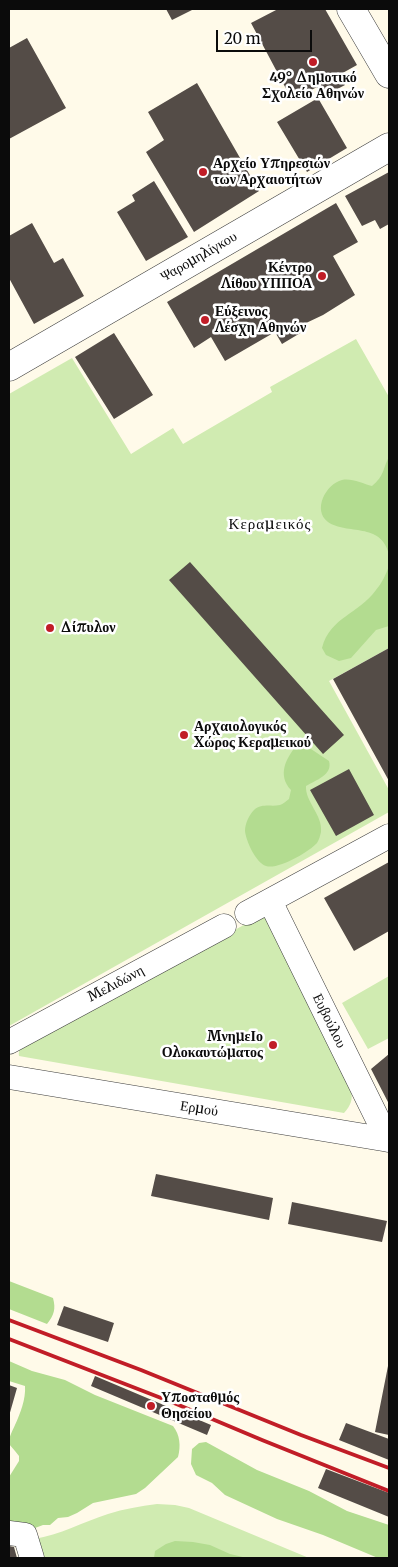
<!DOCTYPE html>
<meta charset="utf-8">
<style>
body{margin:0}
#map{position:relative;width:398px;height:1567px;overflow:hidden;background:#fffae9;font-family:Merriweather,serif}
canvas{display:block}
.frame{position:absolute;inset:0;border:10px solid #0b0b0b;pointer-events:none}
.scale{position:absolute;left:216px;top:30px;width:96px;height:22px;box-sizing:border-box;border:2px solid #0b0b0b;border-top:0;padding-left:6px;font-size:15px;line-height:18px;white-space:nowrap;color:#0b0b0b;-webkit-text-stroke:4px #fff;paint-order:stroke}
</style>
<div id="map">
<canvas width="398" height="1567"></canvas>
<div class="frame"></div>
<div class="scale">20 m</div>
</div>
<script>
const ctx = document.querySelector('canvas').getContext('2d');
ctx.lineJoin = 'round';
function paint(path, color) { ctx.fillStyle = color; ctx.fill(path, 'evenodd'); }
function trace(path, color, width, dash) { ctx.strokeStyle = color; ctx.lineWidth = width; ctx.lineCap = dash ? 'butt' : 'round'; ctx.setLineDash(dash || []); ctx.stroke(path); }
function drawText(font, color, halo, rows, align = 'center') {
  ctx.font = font + ' Merriweather,serif'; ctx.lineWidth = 5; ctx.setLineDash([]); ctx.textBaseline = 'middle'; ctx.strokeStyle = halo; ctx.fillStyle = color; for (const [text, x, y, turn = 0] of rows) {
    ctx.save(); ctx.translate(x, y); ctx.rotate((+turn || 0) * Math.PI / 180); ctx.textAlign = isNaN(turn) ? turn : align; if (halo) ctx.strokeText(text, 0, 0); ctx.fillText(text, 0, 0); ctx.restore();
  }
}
paint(new Path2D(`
 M356,339l33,58v251l-60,33 60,109v22l-380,214v-632l63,-36 59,96 42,-26 10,16 89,-52 -2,-5z
 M264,914l87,176c2,10 0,15 -7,23l-325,-57c-1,-6 2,-9 6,-12z
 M389,976v62l-21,11 -26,-46z
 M157,1504l18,1 14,3 120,50h-270l-5,-19c26,-4 49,-17 74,-25 16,-5 32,-8 49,-10z`), '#d0ebb1');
paint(new Path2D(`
 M389,457v97c-8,-32 -42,-19 -61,-32 -16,-12 -2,-38 14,-42 10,-2 21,4 30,6 13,-11 10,-16 17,-29z
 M389,566v60l-13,4 -25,28 -12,3 -13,-6 -4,-7c8,-31 37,-34 54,-58 6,-7 10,-16 13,-24z
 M297,745l11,2 21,14c4,14 -13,19 -23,25 -1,16 17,29 15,46 -1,4 -2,8 -4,11 -8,9 -39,27 -51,23 -10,-3 -20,-25 -21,-35 0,-7 4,-16 9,-21 8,-7 17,-3 26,-5 3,-1 6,-4 9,-6l2,-9c-14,-15 -5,-32 6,-45z
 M9,1281l44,17c3,11 1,17 -6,26l-38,-15z
 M9,1361l23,10 33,9 30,15 78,31c7,9 8,20 5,31l-33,31 -9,6 -43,9 -16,10 -9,4 -10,1 -8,7h-7l-8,3 -26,3v-54l10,-16v-5l-4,-5 -6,-7c0,-8 3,-12 6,-19 5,-11 11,-26 10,-39l-16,-5z
 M206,1442l51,28 52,21 38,20 42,14v33h-11l-55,-23 -46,-16 -52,-24 -13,-12 -16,-8 -5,-11 1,-15 7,-6z
 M175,1541l18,1 17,3 20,9 17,4h14h-107l1,-7 11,-7z`), '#b3dc90');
paint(new Path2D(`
 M166,9h28l-22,11z
 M278,9h47l32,56 -18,10 6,10 -23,12 -5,-10 -25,13 -41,-77z
 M27,38l39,70 -57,31v-91z
 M197,83l62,108 -65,41 -48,-80 18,-12 -16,-28z
 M318,98l29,50 -40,24 -30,-50z
 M389,172v52l-9,5 -5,-9 -13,6 -17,-30z
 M154,181l34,56 -42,24 -29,-49 18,-11 -3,-6z
 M336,203l22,39 -25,14 22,39 -32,20 -19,9 3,5 -25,15 -7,-12 -50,29 -14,-24 -17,11 -27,-46z
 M32,223l22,40 9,-5 21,38 -50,28 -25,-46v-42z
 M114,333l39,62 -39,24 -39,-62z
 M190,562l154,173 -21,19 -154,-174z
 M389,648v133l-56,-102z
 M349,769l25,46 -38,21 -26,-46z
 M389,862v69l-35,20 -30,-53z
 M389,1054v50l-18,-35z
 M156,1174l117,24 -4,22 -118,-24z
 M292,1202l95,19 -5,21 -94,-18z
 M64,1306l50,17 -6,19 -51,-17z
 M388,1366h1v69l-14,-3z
 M95,1376l116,49 -4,10 -116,-49z
 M9,1385l8,3 -8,28z
 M346,1423l43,16v21l-50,-20z
 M326,1469l63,24v24l-71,-29z
 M9,1546l5,1 3,11h-8z`), '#544c47');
const pedestrian = new Path2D(`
 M270,901l118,239
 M247,913l142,-77
 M9,1042l215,-116
 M9,1077l380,63
 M9,1533l16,2 7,23`);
const minor = new Path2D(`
 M9,367l380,-220`);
const tertiary = new Path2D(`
 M351,9l38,65`);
trace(pedestrian, '#3e3e3e', 25);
trace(minor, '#3e3e3e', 29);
trace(tertiary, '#3e3e3e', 29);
trace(pedestrian, '#fff', 24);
trace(minor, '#fff', 28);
trace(tertiary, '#fff', 28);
trace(new Path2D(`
 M9,1320l132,50 160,65 88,33
 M9,1339l165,64 88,37 127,51`), '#c11d27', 4);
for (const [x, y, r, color] of [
 [313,62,5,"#c11d27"],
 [203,172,5,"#c11d27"],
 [322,276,5,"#c11d27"],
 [205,320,5,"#c11d27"],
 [50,628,5,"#c11d27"],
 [184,735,5,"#c11d27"],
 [273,1045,5,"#c11d27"],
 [151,1406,5,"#c11d27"]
]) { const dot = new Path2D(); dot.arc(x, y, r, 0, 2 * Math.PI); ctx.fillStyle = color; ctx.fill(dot); trace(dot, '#fff', 2); }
drawText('bold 14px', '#0b0b0b', '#fff', [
 ["49° Δημοτικό",313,78,"center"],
 ["Σχολείο Αθηνών",313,94,"center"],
 ["Αρχείο Υπηρεσιών",213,164],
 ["των Αρχαιοτήτων",213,180],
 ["Κέντρο",312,268,"right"],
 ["Λίθου ΥΠΠΟΑ",312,284,"right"],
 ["Εύξεινος",215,312],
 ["Λέσχη Αθηνών",215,328],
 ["Δίπυλον",60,628],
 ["Αρχαιολογικός",194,727],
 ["Χώρος Κεραμεικού",194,743],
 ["ΜνημεΙο",263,1037,"right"],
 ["Ολοκαυτώματος",263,1053,"right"],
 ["Υποσταθμός",161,1398],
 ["Θησείου",161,1414]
], 'left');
drawText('14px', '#0b0b0b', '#fff', [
 ["Ψαρομηλίγκου",199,257,-30],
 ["Μελιδώνη",116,984,-28],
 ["Ευβούλου",329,1021,64],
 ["Ερμού",199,1109,9]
]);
ctx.letterSpacing = '1px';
drawText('15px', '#0b0b0b', '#fff', [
 ["Κεραμεικός",270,525]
]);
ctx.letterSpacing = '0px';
</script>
